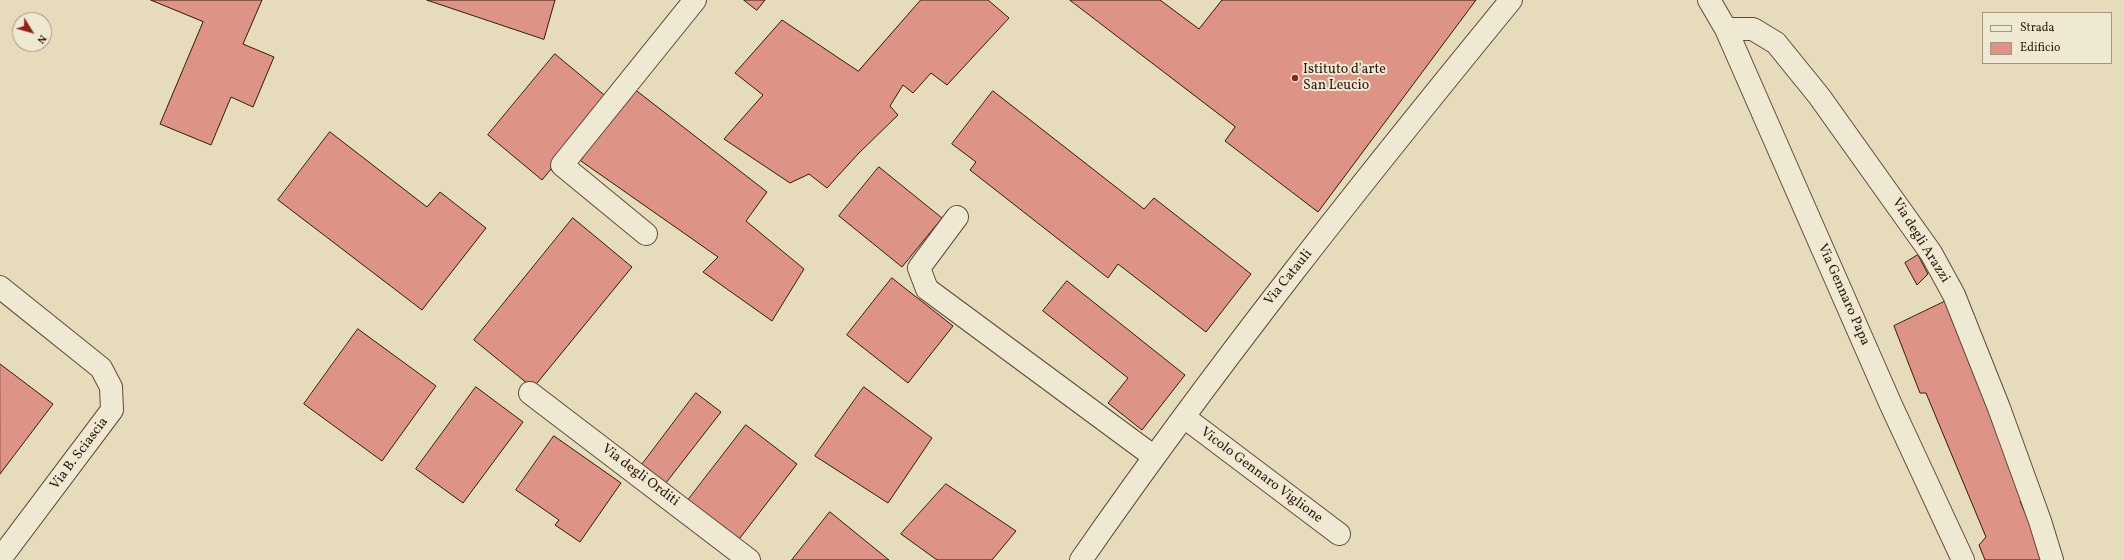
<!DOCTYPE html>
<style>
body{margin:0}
#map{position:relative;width:2124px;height:560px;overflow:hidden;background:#e6dcbc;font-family:Vollkorn,serif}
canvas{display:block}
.legend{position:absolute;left:1982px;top:12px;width:130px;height:52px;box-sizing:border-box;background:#efe8d3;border:1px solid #a49584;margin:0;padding:5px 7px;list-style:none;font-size:12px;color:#34190e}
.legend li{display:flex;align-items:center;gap:8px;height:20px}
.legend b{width:20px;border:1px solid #a49584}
.north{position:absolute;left:12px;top:12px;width:40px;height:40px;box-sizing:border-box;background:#efe8d3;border:1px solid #a49584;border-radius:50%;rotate:127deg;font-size:11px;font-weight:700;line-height:16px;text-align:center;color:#34190e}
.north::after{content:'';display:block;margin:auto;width:14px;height:18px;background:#8f2418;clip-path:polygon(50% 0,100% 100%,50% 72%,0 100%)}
</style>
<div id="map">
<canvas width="2124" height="560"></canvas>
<ul class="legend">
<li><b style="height:5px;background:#efe8d3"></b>Strada</li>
<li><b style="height:11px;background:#dd9487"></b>Edificio</li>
</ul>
<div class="north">N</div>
</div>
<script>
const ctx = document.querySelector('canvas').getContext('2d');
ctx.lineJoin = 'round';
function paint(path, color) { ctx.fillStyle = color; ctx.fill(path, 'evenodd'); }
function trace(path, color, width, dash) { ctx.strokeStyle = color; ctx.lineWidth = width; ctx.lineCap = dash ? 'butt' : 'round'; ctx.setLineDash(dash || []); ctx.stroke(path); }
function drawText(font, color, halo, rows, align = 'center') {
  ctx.font = font + ' Vollkorn,serif'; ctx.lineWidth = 4; ctx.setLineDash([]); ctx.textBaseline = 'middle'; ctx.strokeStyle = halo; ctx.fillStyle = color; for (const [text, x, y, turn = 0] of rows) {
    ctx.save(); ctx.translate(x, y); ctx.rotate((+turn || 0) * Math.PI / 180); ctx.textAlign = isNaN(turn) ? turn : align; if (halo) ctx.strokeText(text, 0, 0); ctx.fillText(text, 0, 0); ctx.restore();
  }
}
const building = new Path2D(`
 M151,0h111l-19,44 31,13 -21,50 -22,-10 -20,48 -51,-21 43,-102z
 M427,0h128l-11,39z
 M744,0h21l-8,10z
 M921,0h67l21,18 -62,67 -16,-12 -18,20 -10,-8 -13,21 8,9 -40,39 -31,34 -18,-14 -19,9 -66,-44 39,-44 -28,-22 47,-53 76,51z
 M1070,0h90l39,29 23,-29h254l-158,212 -93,-71 10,-14z
 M555,54l54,45 -67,81 -54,-45z
 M633,88l134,104 -21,29 58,48 -32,52 -69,-49 15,-15 -137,-96z
 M993,91l151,118 10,-11 97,76 -45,58 -88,-68 -10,14 -138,-108 6,-8 -24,-18z
 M330,132l97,75 13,-15 46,36 -64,82 -144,-110z
 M879,167l63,51 -40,49 -63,-51z
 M573,218l59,49 -99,121 -59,-48z
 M1918,255l10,19 -11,11 -12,-22z
 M892,278l61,48 -45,57 -61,-48z
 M1067,281l118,94 -43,55 -34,-27 20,-25 -85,-67z
 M1946,301l79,198 -5,2 25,59h-60l-6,-15 7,-8 -60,-144h-6l-26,-67z
 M358,329l78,57 -54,75 -78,-57z
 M0,364l53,40 -53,70z
 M476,387l47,35 -60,81 -47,-34z
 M864,387l68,51 -44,65 -73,-47z
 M696,393l25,19 -59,76 -24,-18z
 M746,425l51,39 -64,83 -51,-39z
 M554,436l67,47 -41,59 -25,-17 4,-5 -43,-30z
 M946,484l70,47 -24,29h-55l-36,-26z
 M830,512l59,48h-97z`);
paint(building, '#dd9487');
trace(building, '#34190e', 1);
const minor = new Path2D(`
 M1709,0l17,29 165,376 72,155
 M1726,29h27l23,14 43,53 112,157 23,42 45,113 41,113 12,39
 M957,217l-38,51 8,21 226,167
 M646,234l-84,-69 133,-165
 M0,287l101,81 10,19 1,23 -112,149
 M530,393l219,167
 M1184,417l155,117
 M1081,560c134,-193 281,-378 430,-560`);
trace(minor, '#604a3a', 24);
trace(minor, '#efe8d3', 22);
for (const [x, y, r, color] of [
 [1295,78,4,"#8f2418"]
]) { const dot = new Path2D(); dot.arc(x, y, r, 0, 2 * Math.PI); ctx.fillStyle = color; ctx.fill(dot); trace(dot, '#efe8d3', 1.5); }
drawText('14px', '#34190e', '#efe8d3', [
 ["Istituto d'arte",1303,70],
 ["San Leucio",1303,86]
], 'left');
drawText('14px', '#34190e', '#efe8d3', [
 ["Via degli Arazzi",1920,241,58],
 ["Via Catauli",1289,278,-51],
 ["Via Gennaro Papa",1843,295,66],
 ["Via B. Sciascia",80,454,-53],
 ["Via degli Orditi",640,476,37],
 ["Vicolo Gennaro Viglione",1261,476,37]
]);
</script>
